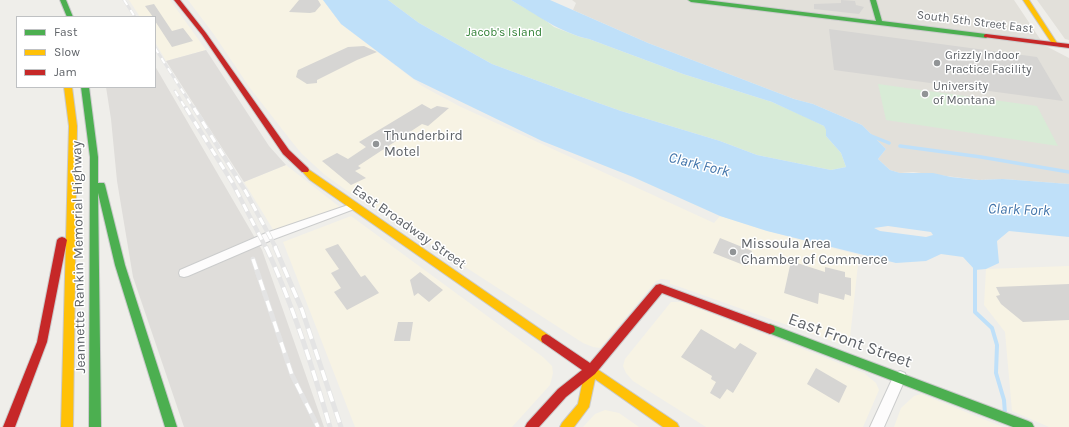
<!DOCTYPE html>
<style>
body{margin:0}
#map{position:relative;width:1069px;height:427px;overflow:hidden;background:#efeeea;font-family:Karla,sans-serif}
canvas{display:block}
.legend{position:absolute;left:16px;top:16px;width:140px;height:72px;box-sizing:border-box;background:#fff;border:1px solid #bfc1c3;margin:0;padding:5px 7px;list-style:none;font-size:12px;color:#5f6368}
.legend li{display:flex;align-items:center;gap:8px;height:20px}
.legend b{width:20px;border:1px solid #bfc1c3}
</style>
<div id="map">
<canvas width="1069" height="427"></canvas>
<ul class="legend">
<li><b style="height:5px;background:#4caf50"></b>Fast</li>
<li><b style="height:5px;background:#ffc107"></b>Slow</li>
<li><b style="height:5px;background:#c62828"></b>Jam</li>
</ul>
</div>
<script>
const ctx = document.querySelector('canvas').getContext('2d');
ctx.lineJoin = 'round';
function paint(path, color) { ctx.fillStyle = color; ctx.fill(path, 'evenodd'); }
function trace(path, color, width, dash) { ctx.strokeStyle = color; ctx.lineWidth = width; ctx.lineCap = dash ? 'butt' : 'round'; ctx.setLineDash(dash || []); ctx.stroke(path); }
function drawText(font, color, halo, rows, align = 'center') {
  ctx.font = font + ' Karla,sans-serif'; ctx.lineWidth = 3; ctx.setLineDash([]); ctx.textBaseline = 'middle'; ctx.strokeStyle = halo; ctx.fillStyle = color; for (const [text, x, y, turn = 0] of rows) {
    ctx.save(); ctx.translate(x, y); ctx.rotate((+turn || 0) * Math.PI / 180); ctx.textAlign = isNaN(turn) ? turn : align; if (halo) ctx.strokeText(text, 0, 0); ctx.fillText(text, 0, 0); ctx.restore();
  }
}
paint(new Path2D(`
 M129,0h41l36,50 -40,11 -11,-19v-25h-15z
 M188,0h135l18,24 81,62 37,20 255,117 6,-7 47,15 92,24 -10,92 -169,-60 -10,-3v-4l-9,-1 -5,2 -56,67 -7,-1 -10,-4 -237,-153 -21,-15 -23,-21 -10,-12 -42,-54 -35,-52z
 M286,165l55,43 -67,23 -30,-49z
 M351,216l192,141 9,9 1,7 -3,12 -38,42h-157l-72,-185z
 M1069,266v161h-20l-37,-16 -7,-79 -21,-27 2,-36z
 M671,302h11l182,71 12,10 3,7 -16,37h-157l-73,-46 -7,-8 -3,-7 2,-7z
 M921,394l82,33h-109l7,-19 13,-12z
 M605,410l14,3 20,14h-56l12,-13z`), '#f7f3e4');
paint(new Path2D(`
 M206,50l63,96 17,19 -42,17 -78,-121z
 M155,66l107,184 62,177h-140l-51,-150 -16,-96 -6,-62 -5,-32h49z`), '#dfddda');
paint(new Path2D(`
 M572,0h442l30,45 25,13v126l-66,-5 -24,1 -66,-8 -13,1 -10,-3 -12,-11 8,-10 -24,-24 -49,-21 -19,-5 -146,-56 -75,-33 3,-7z
 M1037,0h32v40l-4,-1z`), '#e2e0da');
paint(new Path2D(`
 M388,0h123l30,17 13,10 26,10 9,2 94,35 89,28 36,16 16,8 2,4v6l15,17 5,14 -15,3 -74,-15 -37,-14 -99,-30 -45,-16 -84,-31 -73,-41z
 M878,84l159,22 21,40 -172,-26z`), '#d8ebd6');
paint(new Path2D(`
 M323,0h65l31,23 73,41 84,31 45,16 99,30 37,14 74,15 15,-3 -5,-14 -15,-17v-6l-2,-4 -52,-24 -89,-28 -94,-35c-29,-6 -53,-25 -78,-39h39l98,43 146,56 19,5 49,21 24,24 -8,10 12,11 10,3h33l18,4 28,3 24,-1 66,5v53l-60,-6 -12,10 2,22 -13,6 -11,1 -12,-13 -22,-3 -15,7 -30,2 -129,-32 -47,-15 -87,-39 -91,-36 -128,-62 -73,-55zM888,226l43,6 2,3 -7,2 -46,-6 -6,-3z`), '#bfe0f9');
trace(new Path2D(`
 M869,135l20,8
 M900,146l81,11 88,15`), '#bfe0f9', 3.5);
trace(new Path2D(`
 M975,267v45l17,16 5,17 -1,28 8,27 1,14`), '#bfe0f9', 4);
paint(new Path2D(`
 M299,0h19l3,5 -6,7 -5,1 -21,-1z
 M841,0l14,1 1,4 8,2 -5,7 -45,-5v-5l27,-1z
 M154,4l18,27 11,-3 10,13 -21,6 -17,-26v-4h-2l-8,-11z
 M829,29l208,28 26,44 -229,-31z
 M364,46l13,6 -20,8 -40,20v3l-10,1 -11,-7 2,-7 50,-23z
 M422,104l9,5 6,-3 12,2 -21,18 -6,-2 -64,42 3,2 -6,3 11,7 -15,7 -29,-24 15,-8 11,6 18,-12 -7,-5z
 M720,238l32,13 -6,15 -33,-13z
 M338,244l23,33 4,-2 14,18 -32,17 -13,-18 7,-4 -10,-15 8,-4 -14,-20z
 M791,261l34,11v-5l20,5v5l6,1v18l-6,-2 -1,6 -25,-7 -1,11 -34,-11z
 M420,272l23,18 -14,12 -11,-9 -4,3 -4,-16z
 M1069,284v36l-46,2 -22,-18 -5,-8 4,-1 -4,-8z
 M398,322h15l-3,19h-16z
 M701,329l34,20 5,-6 17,10 -24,40 -6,-4 -7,10 -10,-6 6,-11 -5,-3 1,-3 -31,-19z
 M816,368l31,18 -8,17 -32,-19z`), '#d6d5d3');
const street = new Path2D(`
 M354,203l5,3 -2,2 -83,31 -86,37 -4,1 -4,-1 -1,-3 1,-3 86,-37z
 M900,371l5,2 1,4 -22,50h-14l25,-54z`);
const fast = new Path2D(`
 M60,0h6l7,17h-6z
 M688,0h17l171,21 -6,-21h6l6,21 104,13 3,2 -3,2 -295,-36z
 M81,87h8l9,70v26h6l1,2 20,80 52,162h-12l-50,-162 -17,-72 3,234h-12l1,-270z
 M770,324l258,97 4,2 2,4h-21l-247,-95 -1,-3 1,-3z`);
const slow = new Path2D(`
 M1023,0h6l28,43 5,2v2l-9,-2z
 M64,87h8l5,39 -4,301h-12l8,-301z
 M305,167l245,169 1,3 -1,3 -4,2 -4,-2 -232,-162 -9,-10z
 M591,365l86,58 2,4h-16l-68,-48 -6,28 -15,20h-14l2,-4 16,-19 7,-34 2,-4z`);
const jam = new Path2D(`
 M174,0h6l26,33 83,117 19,18 1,2 -1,2h-6l-19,-18 -81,-119z
 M986,34l83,10v4l-85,-11v-2z
 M62,237l3,1 2,2 -20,102 -32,85h-12l34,-85 20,-102 2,-2z
 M660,284l114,42 1,3 -1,3 -4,2 -108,-41 -67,81 -29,23 -27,30h-14l2,-4 31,-34 24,-19 -40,-28 -1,-3 1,-3 4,-2 4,2 40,27 66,-78z`);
trace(street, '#cbcccc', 2);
trace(fast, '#cacacb', 2);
trace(slow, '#cacacb', 2);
trace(jam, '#cacacb', 2);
paint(street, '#fdfcfc');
paint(fast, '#4caf50');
paint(slow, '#ffc107');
paint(jam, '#c62828');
const railFar2 = new Path2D(`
 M124,0l11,17
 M155,48l39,61
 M175,91l11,18`);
const railFar1 = new Path2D(`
 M186,108l46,74 34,66
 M194,108l52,84 30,56`);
const rail = new Path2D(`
 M266,247c27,58 46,119 64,180
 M275,247l27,63 39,117
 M253,259l39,116 26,52`);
trace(railFar2, '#e4e4e4', 3);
trace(railFar1, '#e4e4e4', 4.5);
trace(rail, '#e4e4e4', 5);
trace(railFar2, '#fff', 2, [6]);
trace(railFar1, '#fff', 3, [8]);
trace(rail, '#fff', 3.5, [11]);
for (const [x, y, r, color] of [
 [937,63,4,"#919496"],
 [925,94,4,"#919496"],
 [376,144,4,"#919496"],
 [733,252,4,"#919496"]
]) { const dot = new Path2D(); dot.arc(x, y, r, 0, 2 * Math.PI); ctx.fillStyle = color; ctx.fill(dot); trace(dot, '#fff', 1.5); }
drawText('12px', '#5f6368', '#fff', [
 ["South 5th Street East",975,22,7]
]);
drawText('12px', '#348238', '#fff', [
 ["Jacob's Island",504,33]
]);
drawText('12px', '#5f6368', '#fff', [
 ["Grizzly Indoor",945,56],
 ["Practice Facility",945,70],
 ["University",933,87],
 ["of Montana",933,101]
], 'left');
drawText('14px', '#5f6368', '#fff', [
 ["Thunderbird",384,136],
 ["Motel",384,152],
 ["Missoula Area",741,244],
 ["Chamber of Commerce",741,260]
], 'left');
drawText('14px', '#5f6368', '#fff', [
 ["East Broadway Street",409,227,35],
 ["Jeannette Rankin Memorial Highway",79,257,-91]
]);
drawText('italic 15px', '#4174aa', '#fff', [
 ["Clark Fork",699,165,14],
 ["Clark Fork",1019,210,2]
]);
drawText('17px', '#5f6368', '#fff', [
 ["East Front Street",850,341,20]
]);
</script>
